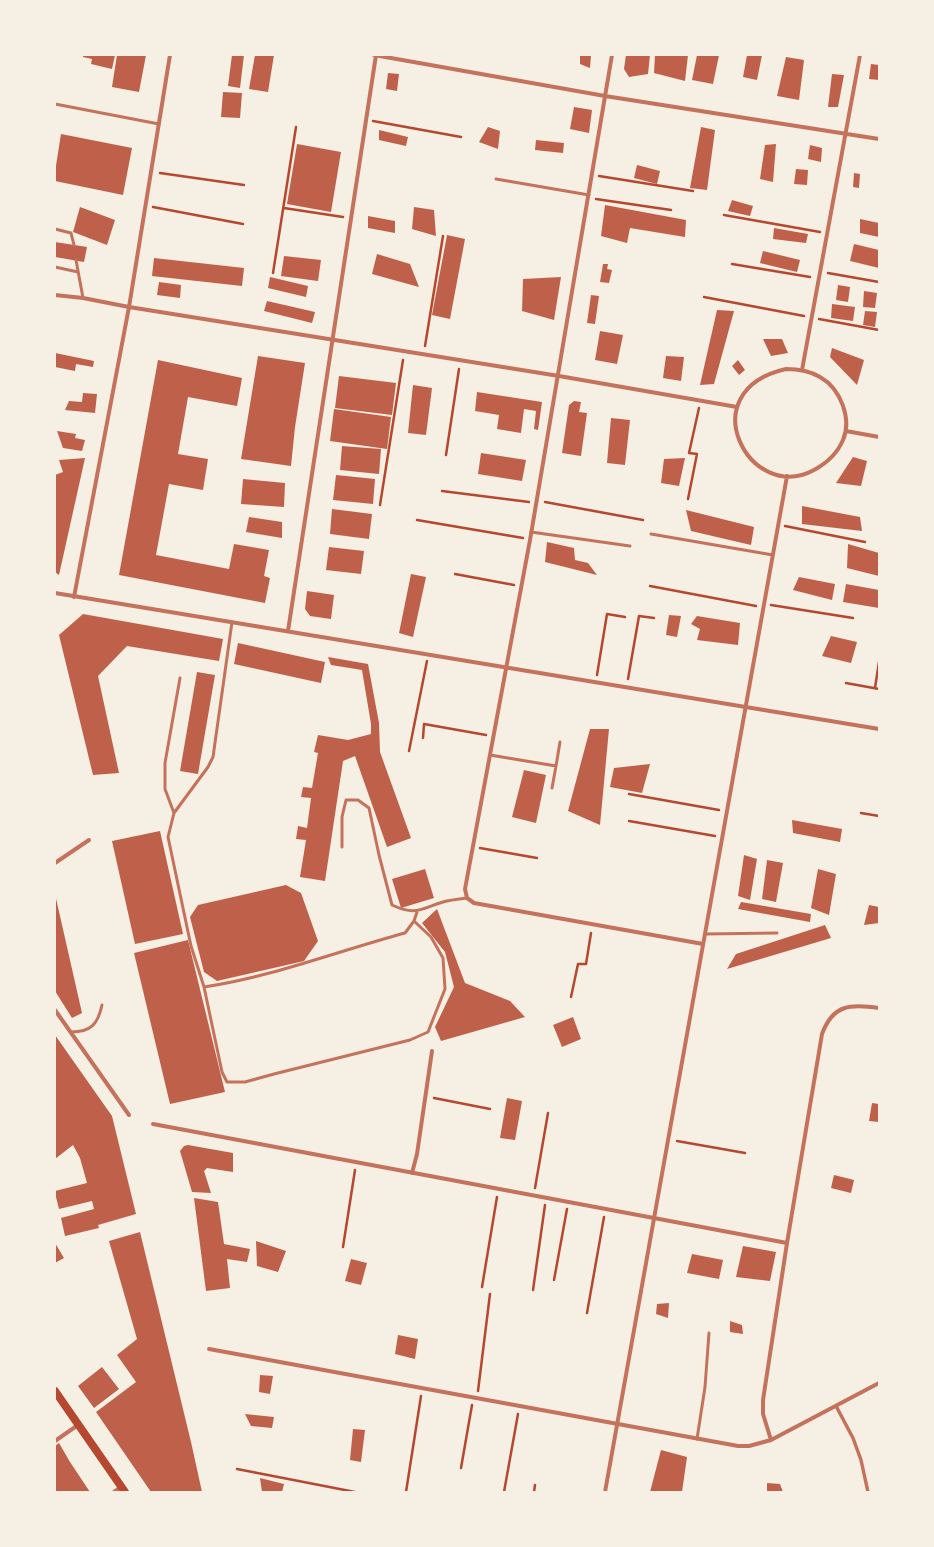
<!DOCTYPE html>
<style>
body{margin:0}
#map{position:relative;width:934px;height:1547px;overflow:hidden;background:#f6efe4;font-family:"Source Serif 4",serif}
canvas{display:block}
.frame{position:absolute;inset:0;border:56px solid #f6efe4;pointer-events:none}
</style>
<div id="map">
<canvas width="934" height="1547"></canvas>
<div class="frame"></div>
</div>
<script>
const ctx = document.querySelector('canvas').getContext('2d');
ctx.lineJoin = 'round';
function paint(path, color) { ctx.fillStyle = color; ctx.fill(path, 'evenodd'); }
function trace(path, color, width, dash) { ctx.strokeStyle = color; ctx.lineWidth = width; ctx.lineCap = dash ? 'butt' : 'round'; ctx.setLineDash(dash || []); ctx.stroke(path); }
paint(new Path2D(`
 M83,55h32l-3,14 -21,-5 1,-5 -9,-2z
 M117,55h29l-7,37 -27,-5z
 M232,55h12l-4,33 -12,-2z
 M255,55h19l-6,37 -19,-3z
 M580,55h11l-1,13 -10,-4z
 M626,55h24l-2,19 -19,3 -5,-8z
 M655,55h33l-3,26 -31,-8z
 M697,55h22l-6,29 -21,-4z
 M747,55h15l-5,25 -14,-3z
 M786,57l18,3 -5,40 -22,-4z
 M871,64l8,1v15l-10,-1z
 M388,73l11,1 -2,17 -11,-2z
 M832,74l12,1 -6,32h-10z
 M223,92l19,1 -2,25 -19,-1z
 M574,107l18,3 -3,23 -19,-4z
 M488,127l12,4 -2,18 -19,-7z
 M701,127l14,3 -8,60 -17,-2z
 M379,130l29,7 -2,9 -27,-6z
 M61,134l71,14 -9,47 -68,-14v-9z
 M536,140l28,3 -1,10 -28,-3z
 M297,144l44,8 -10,60 -44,-8z
 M776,144l-3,38 -13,-3 5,-34z
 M810,145l12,3 -1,14 -13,-3z
 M637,165l23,6 -3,13 -23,-6z
 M796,169l12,1 -1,15 -13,-1z
 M854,173l6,1 -1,14 -6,-1z
 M732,200l21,6 -3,10 -22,-5z
 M605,205l81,15 -1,17 -55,-9 -3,15 -26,-7z
 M80,207l35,13 -8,25 -34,-13z
 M414,207l20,3 2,26 -24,-7z
 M368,216l27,5v12l-27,-5z
 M860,219l19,4v14l-19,-4z
 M774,228l34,6 -2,9 -33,-4z
 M447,235l18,4 -15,80 -18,-4z
 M55,242l32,5 -3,15 -29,-5z
 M854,244l25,6v18l-29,-7z
 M763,251l37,9 -3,12 -37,-9z
 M377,254l33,10 9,23 -47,-13z
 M284,256l37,4 -3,21 -37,-5z
 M154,258l90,10 -2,18 -90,-10z
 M603,264h5l-1,5 5,1 -3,13 -9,-1z
 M270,277l38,9 -2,11 -38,-9z
 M561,277l-7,43 -32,-9 1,-32z
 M159,282l22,3 -1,13 -23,-3z
 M838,285l12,2 -2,15 -12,-2z
 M864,291l13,2 -2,15 -12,-1z
 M591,295l8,1 -4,28 -8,-1z
 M267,301l48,11 -3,11 -48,-12z
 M832,304l23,3 -2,14 -22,-3z
 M717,310l17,1 -20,73 -14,1z
 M865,311l12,1 -2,15 -12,-2z
 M600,331l23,4 -6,29 -22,-4z
 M763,339h19l6,14 -17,3z
 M832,348l32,12 -7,25 -27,-28z
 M55,353l39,8 -1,6 -17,-3 -1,7 -20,-4z
 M258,356l47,7 -10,64 -4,39 -50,-7z
 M666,356l18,1 -3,24 -18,-3z
 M158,360l84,18 -5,28 -49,-9 -10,57 30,5 -5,31 -34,-6 -13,71 73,14 5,-25 35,6 -5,26 6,2 -5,25 -146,-28z
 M738,360l7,10 -6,5 -7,-9z
 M339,376l57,7 -4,32 -57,-7z
 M413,385l19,3 -6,47 -18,-2z
 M477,392l65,10 -4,28 -4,-1 2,-18 -12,-2 -3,24 -24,-4 2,-14 -24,-4z
 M83,393l14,1 -2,19 -30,-3 4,-9 13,1z
 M574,401l7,1 -2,10 8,1 -6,43 -19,-3 7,-48z
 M334,409l57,8 -4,32 -57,-8z
 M611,418l19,2 -5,45 -18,-2z
 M57,431l19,3 -1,4 10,2 -3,11 -19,-3z
 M342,446l39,3 -2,25 -39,-4z
 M481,453l45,7 -4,21 -44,-7z
 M853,457l14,4 -6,25 -25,-3z
 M85,458l-26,117 -4,-3v-97l8,-3 -4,-12z
 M685,458l-6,28 -18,-3 3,-24z
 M336,475l39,4 -2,25 -40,-4z
 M243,479l42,4 -1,24 -43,-3z
 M802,506l58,11 2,14 -60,-7z
 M332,509l40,5 -3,25 -39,-5z
 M686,510l68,17 -3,18 -60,-14z
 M249,517l33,5v16l-36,-6z
 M547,542l27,6 1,12 13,3 9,12 -52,-13z
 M848,544l31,9v23l-32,-8z
 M329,547l35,4 -3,23 -35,-4z
 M411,574l15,3 -13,60 -14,-4z
 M799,577l36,7 -3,16 -39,-10z
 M846,584l33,6v18l-36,-6z
 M307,591l27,4 -3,24 -21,-3 -5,-7z
 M83,614l140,25 -4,22 -92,-15 -29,30 21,97 -26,2 -34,-140z
 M669,615l12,1 -4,21 -11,-2z
 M697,616l43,7 -2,22 -41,-5 3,-11 -9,-5z
 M831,636l26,6 -6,21 -29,-7z
 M238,643l87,19 -4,21 -87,-19z
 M328,657l40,7 11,59 1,29 31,86 -24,9 -32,-91 -12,5 -18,120 -25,-4 6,-37 -10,-1 2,-13 9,2 4,-30 -10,-1 2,-10 9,1 6,-35 -4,-1 4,-17 30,5 23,-6v-10l-9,-54 -31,-5z
 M197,672l18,3 -17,99 -18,-3z
 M590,729h19l-9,96 -32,-14z
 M650,764l-8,29 -32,-6 4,-19z
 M524,770l22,5 -10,48 -24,-6z
 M792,820l50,9 -2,13 -47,-9z
 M160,831l23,103 -48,10 -23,-103z
 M744,855l13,4 -7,41 -12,-4z
 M767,860l16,3 -7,39 -14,-3z
 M425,869l9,29 -33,10 -9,-29z
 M818,869l18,5 -7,41 -18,-7z
 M286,885l15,8 17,48 -14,20 -87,20 -13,-9 -14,-55 8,-12z
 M55,894l27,119 -10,5 -17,-27z
 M741,902l70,12 -1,8 -72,-13z
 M869,905l10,2v16l-15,2z
 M437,909l28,74 45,18 15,16 -84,24 -6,-14 19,-40 -9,-35 -23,-29z
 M825,925l6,13 -104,31 9,-15z
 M188,940l37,152 -55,12 -36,-151z
 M573,1017l8,22 -19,8 -9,-22z
 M55,1035l57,81 24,98 -38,11 1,3 -34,8 -4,-18 33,-9 -2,-8 -33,8 -4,-16v-2l32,-8 -7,-25 -7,-13 -18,14z
 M507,1098l15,3 -7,39 -15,-2z
 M872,1103l7,1v18l-10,-1z
 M188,1145l45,8v19l-26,-4 -3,3 7,22 -19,-1 -12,-41 4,-5z
 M834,1175l20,5 -3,13 -20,-5z
 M194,1198l24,4 6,42 26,5 -3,13 -20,-3 3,29 -24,3z
 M140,1232l51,210 11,50h-51l-55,-80 40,-30 -19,-27 20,-16 -28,-98z
 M256,1241l30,10 -8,21 -21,-6z
 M55,1243l9,15 -9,5z
 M743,1246l33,6 -6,29 -34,-4z
 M692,1254l31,6 -4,19 -32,-6z
 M351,1259l16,4 -6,22 -16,-4z
 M669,1303l-1,15 -12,-4 1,-10z
 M730,1321l12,4 1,9 -13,-2z
 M398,1335l20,4 -3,20 -20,-5z
 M102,1367l17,22 -25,19 -16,-22z
 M260,1375l13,1 -3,18 -11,-2z
 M245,1414l29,3 -2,11 -21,-2z
 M353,1429l12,1 -4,32 -11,-2z
 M59,1443l11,19 20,30h-35v-46z
 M661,1450l26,7 -5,35h-32z
 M260,1478l24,6 -2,8h-20z
 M767,1483l13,1 3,8h-16z`), '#bf614a');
trace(new Path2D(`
 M373,121l88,16
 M160,173l84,12
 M599,176l94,15
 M596,199l75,11
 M153,207l90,17
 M284,208l59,9
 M724,215l96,17
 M732,264l78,13
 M273,273l23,-146
 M828,273l51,9
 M704,297l100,19
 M819,319l60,11
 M425,346l18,-110
 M446,455l13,-86
 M442,491l87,11
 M688,499l9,-45 -8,-1 10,-45
 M545,502l98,18
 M380,505l23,-145
 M417,520l106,18
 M785,526l80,16
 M455,574l59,11
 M650,586l106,20
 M771,605l82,13
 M597,675l10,-61 18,3
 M628,679l11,-63 15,2
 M846,683l33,6
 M875,688l4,-26
 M423,738l1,-14 62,11
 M409,751l18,-90
 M629,794l90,16
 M861,813l18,3
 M629,821l86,15
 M480,848l57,10
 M571,997l7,-33h8l5,-31
 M434,1098l56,11
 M677,1141l68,12
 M535,1188l13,-75
 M343,1247l12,-77
 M554,1280l13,-71
 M482,1287l15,-90
 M533,1290l12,-85
 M587,1313l17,-96
 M478,1391l12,-97
 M461,1468l11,-63
 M237,1469l118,23
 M406,1492l15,-96
 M504,1492l14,-78
 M534,1492l1,-7`), '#b5482f', 2.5);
trace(new Path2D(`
 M55,104l104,20
 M496,179l93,16
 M55,229l16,4 3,12
 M76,260l7,38
 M55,267l23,5
 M531,532l99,14
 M651,534l122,21
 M232,622l-19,135 -5,10 -34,46 -6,24 23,109 13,41c68,-10 134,-36 201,-54l9,-12 3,-9
 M490,755l66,11 4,-24
 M552,788l4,-22
 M174,813l-9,-24v-26l15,-85
 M342,847v-30l4,-17h12l11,8 10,47 13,50c24,11 28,4 51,-3 7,-2 16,-3 24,-4
 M705,934l72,-1
 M204,987l18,85 5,10h18l29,-8 136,-34 18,-8 17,-43 -2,-31 -12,-21 -17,-16
 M71,1032c20,0 27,-8 31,-27
 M697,1439l8,-52 4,-54`), '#c5725c', 3);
trace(new Path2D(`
 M836,1406l17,32 8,22 7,32`), '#c5725c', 3.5);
trace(new Path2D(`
 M374,55l231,41 274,43
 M612,55l-82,485 -65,349 2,9 7,5 229,41
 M55,295l28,3 46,9 430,69 178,31
 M786,369c12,0 24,2 34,8 21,12 32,42 23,63 -6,14 -16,23 -29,30 -64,35 -125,-79 -28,-101z
 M802,370l58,-315
 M846,431l33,6
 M55,593l824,136
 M74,597l55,-290 41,-252
 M288,631l88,-576
 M55,863l34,-23
 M55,1010l74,105
 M153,1124l634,119
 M412,1173l5,-19 15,-103
 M209,1349l529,97h11l22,-6 108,-57
 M771,1440l-8,-26v-14l24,-157 35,-209c11,-30 29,-30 57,-26
 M55,1441l23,-16
 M114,1492l7,-5
 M605,1492l182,-1016`), '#c5725c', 4);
trace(new Path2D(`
 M55,1391l70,101`), '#b5482f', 8);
</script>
